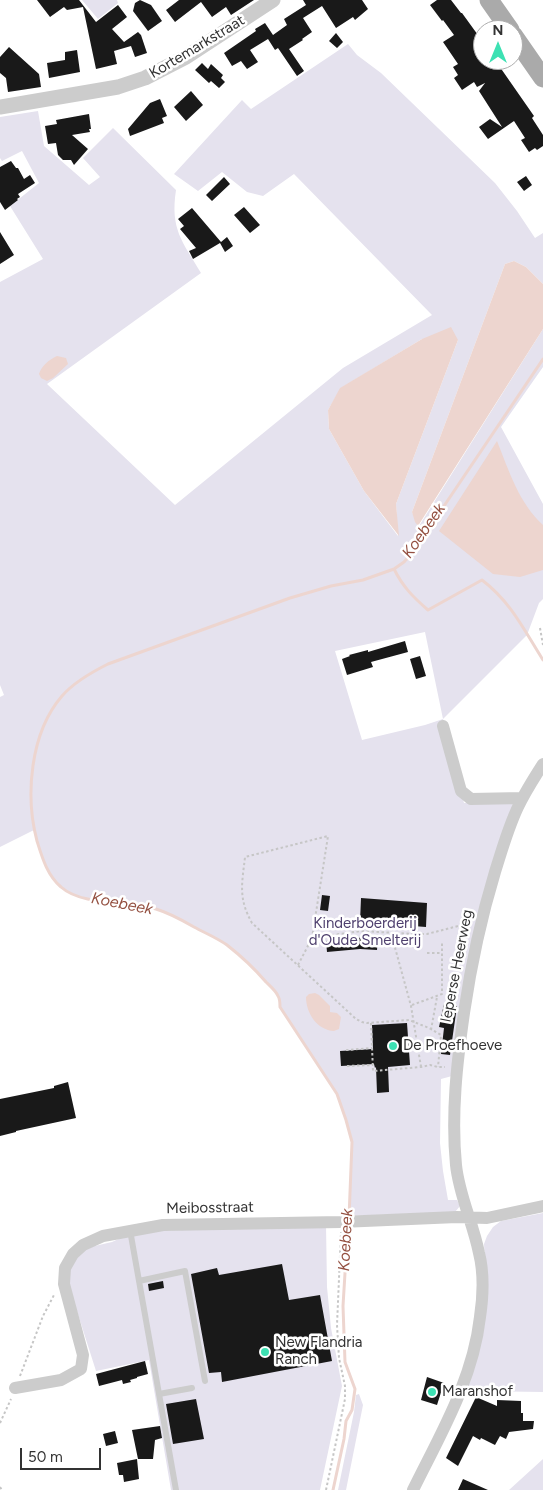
<!DOCTYPE html>
<style>
body{margin:0}
#map{position:relative;width:543px;height:1490px;overflow:hidden;background:#fff;font-family:Figtree,sans-serif}
canvas{display:block}
.north{position:absolute;left:473px;top:20px;width:50px;height:50px;box-sizing:border-box;background:#fff;border:1px solid #adadad;border-radius:50%;rotate:0deg;font-size:14px;font-weight:700;line-height:20px;text-align:center;color:#323232}
.north::after{content:'';display:block;margin:auto;width:18px;height:22px;background:#3de1b3;clip-path:polygon(50% 0,100% 100%,50% 72%,0 100%)}
.scale{position:absolute;left:20px;top:1448px;width:81px;height:22px;box-sizing:border-box;border:2px solid #323232;border-top:0;padding-left:6px;font-size:15px;line-height:18px;white-space:nowrap;color:#323232;-webkit-text-stroke:4px #fff;paint-order:stroke}
</style>
<div id="map">
<canvas width="543" height="1490"></canvas>
<div class="north">N</div>
<div class="scale">50 m</div>
</div>
<script>
const ctx = document.querySelector('canvas').getContext('2d');
ctx.lineJoin = 'round';
function paint(path, color) { ctx.fillStyle = color; ctx.fill(path, 'evenodd'); }
function trace(path, color, width, dash) { ctx.strokeStyle = color; ctx.lineWidth = width; ctx.lineCap = dash ? 'butt' : 'round'; ctx.setLineDash(dash || []); ctx.stroke(path); }
function drawText(font, color, halo, rows, align = 'center') {
  ctx.font = font + ' Figtree,sans-serif'; ctx.lineWidth = 5; ctx.setLineDash([]); ctx.textBaseline = 'middle'; ctx.strokeStyle = halo; ctx.fillStyle = color; for (const [text, x, y, turn = 0] of rows) {
    ctx.save(); ctx.translate(x, y); ctx.rotate((+turn || 0) * Math.PI / 180); ctx.textAlign = isNaN(turn) ? turn : align; if (halo) ctx.strokeText(text, 0, 0); ctx.fillText(text, 0, 0); ctx.restore();
  }
}
paint(new Path2D(`
 M82,0h35l1,3 -20,16z
 M348,44l9,11 24,18 114,110 22,28 18,27 8,-5v51l-17,-17 -12,-6 -9,3 -93,248 7,14 124,-197v38l-42,60 42,77v95l-4,4 -12,32 -84,84 21,84 45,-2 5,3 -62,272 -11,3 -1,64 3,28 5,29h9l3,6 -5,6 -106,4 3,-74 -6,-22 -9,-26 -57,-87 -2,-12 -27,-30 -25,-21 -43,-23 -27,-12 -26,-5 -39,-5 -16,-4 -14,-7 -10,-13 -9,-17 -8,-28 -34,17v-150l4,-2 -4,-10v-403l43,-23 -33,-53 29,-23 -17,-32 -20,10 -2,-3v-41l38,-6 6,35 45,39 11,-8 -17,-19 30,-30 63,62c-6,39 6,51 25,83l-154,111 128,121 168,-137 89,-53 -138,-141 -31,22 -16,-4 -25,-20 -24,19 -24,-17 68,-74 9,9zM422,339l36,1 -62,164 2,32 -34,-45 -35,-62 -1,-19 13,-22zM425,632l18,87 -18,6 -63,15 -27,-89z
 M543,1213v179l-71,-1 -6,-3 20,-106 -2,-38 3,-8 6,-9 8,-6z
 M326,1225l1,62 4,41 11,58 -22,104h-149l-22,-130 -53,11 -27,-85 -2,-15 8,-12 11,-11 26,-6 15,-7 27,-4z
 M359,1394l4,11 -17,85h-8l16,-78 2,-17z
 M543,1459v31h-34z`), '#e5e2ee');
paint(new Path2D(`
 M514,261l12,6 17,17v45l-125,197 -3,-4 -3,-10 93,-248z
 M451,327l7,13 -62,164 3,32 -35,-45 -35,-62 -1,-19 12,-22 82,-49z
 M57,356l9,2 2,6 -15,14 -6,3 -6,-3 -2,-4c3,-9 10,-14 18,-18z
 M497,441c12,30 22,62 46,84v45l-23,7 -27,-3 -54,-43z
 M315,993l4,2 11,11v6l7,1 4,4 -2,12 -5,2c-17,-1 -28,-18 -28,-34l3,-3z`), '#edd5cf');
trace(new Path2D(`
 M394,569c9,18 19,28 34,41l54,-30c29,22 42,50 61,80
 M349,1218l3,-76 -6,-22 -9,-26 -57,-87c0,-4 0,-8 -2,-11 -2,-5 -8,-10 -12,-14 -12,-14 -25,-26 -39,-37 -10,-7 -22,-12 -33,-18 -12,-7 -25,-14 -38,-18 -27,-8 -74,-3 -95,-22 -14,-12 -19,-30 -24,-46 -12,-45 -7,-108 25,-145 12,-14 30,-24 46,-32l182,-66 41,-12 32,-6 31,-11 10,-7 9,-10 130,-193
 M333,1490l11,-51 2,-18 6,-11 3,-21 -10,-27 -2,-56 5,-82`), '#edd5cf', 3);
paint(new Path2D(`
 M37,0h42l17,22 22,-17 9,12 -15,12 12,13 14,-10 3,3 6,18 -12,4 -4,-11 -17,5 3,13 -21,5 -13,-62 -16,3 -3,-3 -14,10z
 M140,0l11,5 11,16 -14,10 -15,-20 2,-8z
 M179,0h75l-23,15 -5,-8 -14,10 -11,-15 -26,20 -9,-12z
 M303,0h59l6,9 -13,11 -2,-3 -17,11 -14,-22 -19,12 9,14 -10,7 1,1 -14,9 15,22 -7,5 -19,-28 -3,2 -7,-11 -18,11 8,12 -11,7 -6,-8 -9,5 -8,-13 32,-22 -1,-2 10,-6 8,12 14,-10 -3,-6 22,-14z
 M437,0h14l10,13h1l21,29v18h12l39,56 -2,2 11,17v11l-6,4 -2,-2 -6,4 -8,-12 4,-2 -11,-17 -26,18 -9,-12 11,-8 12,8 -23,-36 6,-8 -8,4 -3,-5 -12,8 -8,-12 4,-3 -5,-8 5,-3 -15,-22 11,-7 -11,-15 -1,1 -12,-16z
 M336,33l7,9 -6,6 -8,-7z
 M9,47l30,27 2,13 -33,5 -2,-14 -6,-5v-16z
 M77,50l3,22 -31,6 -2,-15 18,-3v-8z
 M202,63l6,6 3,-5 12,11 -2,3 4,4 -6,6 -8,-7 -2,2 -14,-13z
 M191,91l12,14 -17,16 -12,-14z
 M160,99l7,17 -5,2 2,5 -34,13 -2,-7 22,-26z
 M89,114l2,15h-2l1,3 -18,3 16,14 -14,16 -3,-5h-8l-5,-5 -2,-12 -8,1 -3,-18 12,-2 -1,-4z
 M11,161l5,7h2l6,11 6,-4 5,8 -17,11 2,3 -3,2 1,1 -13,10 -5,-8v-35z
 M526,176l6,9 -8,6 -7,-9z
 M224,177l6,7 -18,17 -6,-6z
 M244,207l16,18 -10,8 -16,-18z
 M192,208l29,34 6,-5 6,9 -8,6 -5,-9 -27,16 -4,-8 7,-3 -16,-19 4,-3 -6,-7z
 M0,232l14,23 -14,9z
 M405,641l3,11 -37,10 2,5 -26,8 -5,-16 8,-3 -1,-1 19,-5v2z
 M420,656l6,20 -10,3 -6,-20z
 M322,895l8,1 -2,15 -8,-1z
 M361,898l66,5 -1,24 -66,-5z
 M378,936l-1,14 -17,-1 -33,3 -1,-11z
 M444,1004l13,2 -7,49 -9,-1 3,-26 -5,-1z
 M407,1023l3,42 -22,2 1,25 -12,1 -1,-26 -1,1 -1,-4 -33,2 -1,-15 33,-2 -1,-24z
 M68,1082l8,36 -60,13v1l-16,4v-37l54,-11v-2z
 M282,1264l7,36 31,-5 12,66 -110,21 -1,-10 -12,1 -18,-99 26,-6 2,7z
 M163,1281l1,7 -15,3 -1,-7z
 M145,1361l3,13 -11,3v1l-7,2 1,2 -8,2 -1,-4 -23,6 -3,-12z
 M427,1377l17,6 -7,22 -16,-5z
 M476,1397l21,9v-6l24,1v12h2v8h11l-1,8 -24,3 -3,7 -6,-3 -5,9 -14,-7 -1,2 -7,-4 -15,30 -12,-8z
 M196,1399l8,40 -31,5 -7,-40z
 M160,1426l2,12 -7,2 -2,19h-15l-6,-29z
 M115,1431l3,12 -12,3 -3,-12z
 M137,1459l2,20 -15,3 -1,-7h-4l-2,-12z
 M463,1479l25,11h-30z`), '#191919');
trace(new Path2D(`
 M540,628l3,17
 M391,933l20,73 10,61
 M312,938l49,-7 54,3h12l43,-11
 M427,953h15
 M298,965l14,-27 16,-102 -83,21c-3,27 -7,41 7,66l104,96 6,3 5,1 42,-3 20,8 12,7 -3,32
 M412,1005l30,-11v-53
 M371,1023l2,48 48,-4 9,-2 8,2h7
 M431,1030l6,-33
 M347,1051v-1l25,-2
 M347,1066l26,-1
 M20,1376l23,-60 11,-21
 M0,1423l11,-24
 M0,1487l2,3
 M326,1490l19,-91v-13l-6,-28 -2,-33 4,-93`), '#c6c6c6', 2, [2.5, 2.5]);
trace(new Path2D(`
 M130,1230l46,260
 M139,1281l46,-10 20,110
 M159,1394l33,-6`), '#ccc', 6);
trace(new Path2D(`
 M443,726l18,65 10,8 51,-1
 M15,1388l46,-8 20,-11 2,-14 -19,-71 1,-16 8,-14 10,-9 20,-9 60,-11 178,-3 116,-5 30,1 56,-12
 M413,1490c27,-55 60,-110 67,-173 3,-20 4,-44 -1,-64 -6,-30 -20,-58 -23,-88 -5,-51 1,-103 8,-152 7,-48 17,-95 31,-141 7,-22 13,-44 23,-65 7,-15 16,-29 25,-43`), '#ccc', 12);
trace(new Path2D(`
 M0,107l118,-20 27,-9 41,-21 87,-57`), '#ccc', 15);
trace(new Path2D(`
 M489,0l21,30
 M513,35l30,43`), '#aaa', 19);
for (const [x, y, r, color] of [
 [393,1046,5,"#3de1b3"],
 [265,1352,5,"#3de1b3"],
 [432,1392,5,"#3de1b3"]
]) { const dot = new Path2D(); dot.arc(x, y, r, 0, 2 * Math.PI); ctx.fillStyle = color; ctx.fill(dot); trace(dot, '#fff', 2); }
drawText('15px', '#323232', '#fff', [
 ["Kortemarkstraat",197,47,-31],
 ["Ieperse Heerweg",457,966,-79],
 ["Meibosstraat",210,1208,-1]
]);
drawText('15px', '#4f406e', '#fff', [
 ["Kinderboerderij",365,924],
 ["d'Oude Smelterij",365,941]
]);
drawText('15px', '#323232', '#fff', [
 ["De Proefhoeve",403,1046],
 ["New Flandria",275,1343],
 ["Ranch",275,1360],
 ["Maranshof",442,1392]
], 'left');
drawText('italic 16px', '#945041', '#fff', [
 ["Koebeek",424,531,-55],
 ["Koebeek",122,904,11],
 ["Koebeek",346,1240,-87]
]);
</script>
